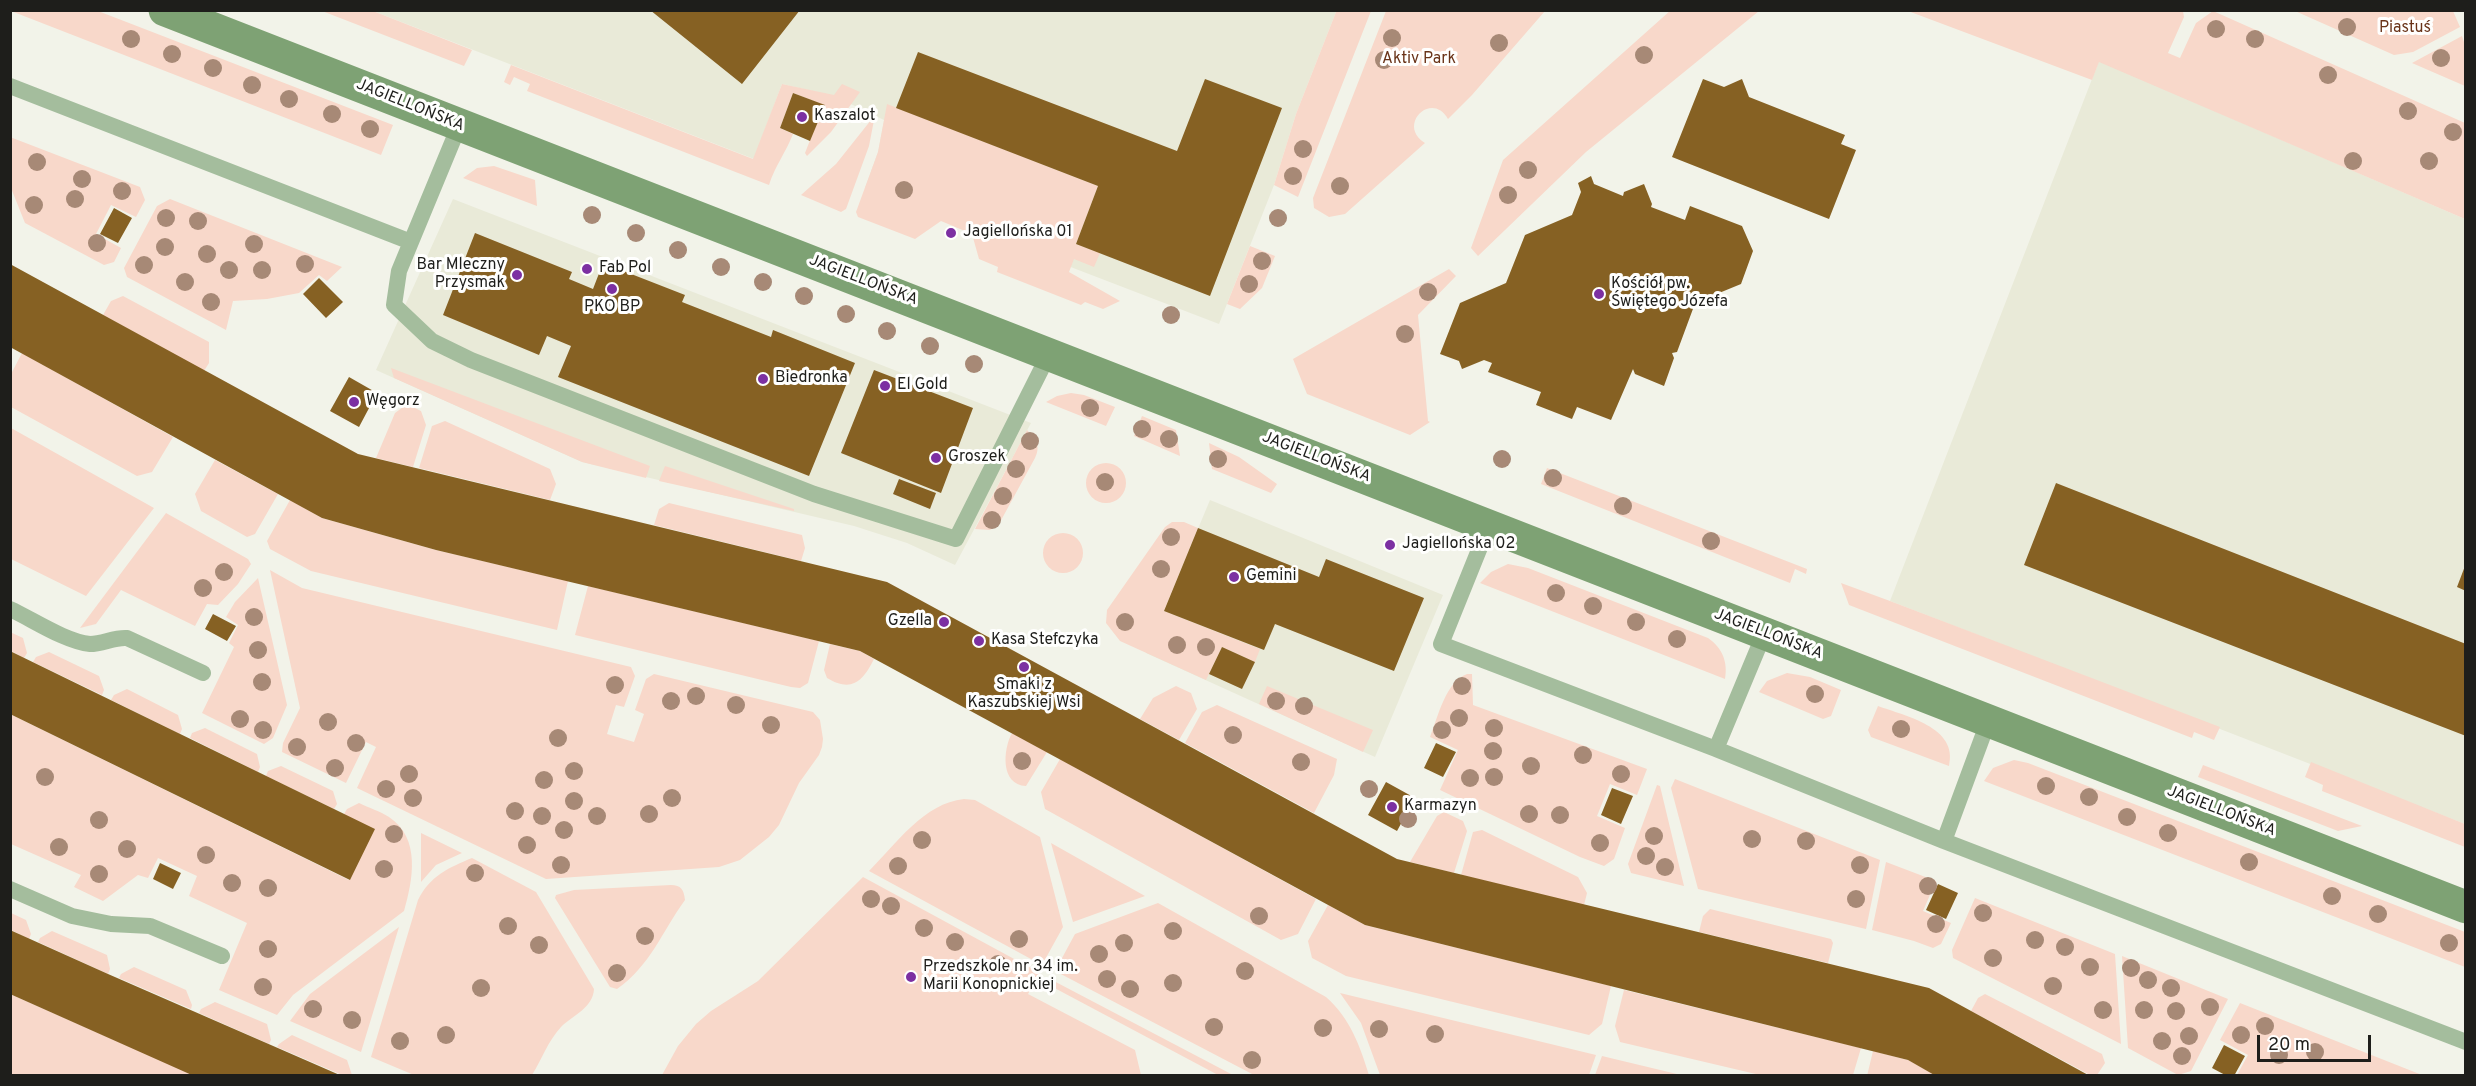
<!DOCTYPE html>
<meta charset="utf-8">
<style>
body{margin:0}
#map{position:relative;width:2476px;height:1086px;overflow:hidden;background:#f2f3e9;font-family:Overpass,sans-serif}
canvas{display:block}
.frame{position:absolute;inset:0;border:12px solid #1e1e1b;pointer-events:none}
.scale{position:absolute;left:2257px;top:1035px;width:114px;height:27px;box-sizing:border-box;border:3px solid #1e1e1b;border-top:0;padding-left:8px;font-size:18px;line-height:21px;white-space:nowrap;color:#1e1e1b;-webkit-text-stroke:4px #fffffe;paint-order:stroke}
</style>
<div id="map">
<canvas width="2476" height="1086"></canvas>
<div class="frame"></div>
<div class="scale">20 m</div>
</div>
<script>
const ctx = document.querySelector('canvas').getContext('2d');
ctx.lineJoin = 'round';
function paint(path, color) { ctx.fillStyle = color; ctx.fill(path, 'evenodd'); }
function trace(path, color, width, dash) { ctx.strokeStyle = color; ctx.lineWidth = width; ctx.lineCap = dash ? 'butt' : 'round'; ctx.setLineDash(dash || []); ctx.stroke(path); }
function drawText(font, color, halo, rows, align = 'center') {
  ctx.font = font + ' Overpass,sans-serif'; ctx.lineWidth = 6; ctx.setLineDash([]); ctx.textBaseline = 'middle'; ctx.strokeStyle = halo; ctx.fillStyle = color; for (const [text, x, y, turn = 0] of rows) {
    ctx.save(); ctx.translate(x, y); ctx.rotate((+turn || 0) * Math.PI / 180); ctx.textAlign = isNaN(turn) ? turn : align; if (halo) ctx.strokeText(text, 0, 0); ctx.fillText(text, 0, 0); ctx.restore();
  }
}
paint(new Path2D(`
 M1332,10l4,2 -40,102 -22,71 -55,139 -354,-136 13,-36 6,-32 -50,-24 -52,-12 -28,75 -381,-148z
 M2099,61l366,158v605l-575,-223z
 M453,199l578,224 -76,142 -48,-22 -53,-17 -272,-64 -206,-92z
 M1210,500l233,95 -68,162 -229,-104z`), '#e9ead8');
paint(new Path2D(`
 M1671,10l88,1 -173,141 -108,104 -7,-8 32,-88z
 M11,11h87l295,114 -12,30z
 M322,11h51l99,39 -8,16z
 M1332,11h39l-73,186 -24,-12 22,-71 40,-102z
 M1386,11h159l-73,84 -24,24c-16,-29 -52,6 -23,24l-80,71 -16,3 -15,-9 -1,-10z
 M1908,11h275l1,6 -16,36 12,5 16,-35 17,-12 252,112v96l-366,-157 -7,18z
 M2295,11h158l7,16 -47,25 -19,3z
 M2462,36l3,9v41l-53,-23z
 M511,65l242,94 29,-75 52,11 8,-11 18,8 -29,40 -24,24 -2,-3 19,-48 -31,-12 -13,35 13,6c-7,18 -18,32 -24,51l-242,-94 3,-7 -16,-7 -4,8 -6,-3z
 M887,104l211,82 -22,58 24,9 -6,14 -20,-8 -5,13 51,29 -17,8 -18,-7 -4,3 -84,-33 1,-5 -19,-8 -7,-25 -31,-13 -26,18 -57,-22 -2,-5 22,-60z
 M875,115l-6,31 -23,63 -5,3 -40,-17 35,-31z
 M10,137l130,50 5,13 -9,17 -25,-12 -15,29 25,14 -7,14 -10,3 -79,-42 -14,-35z
 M494,166l41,14 2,26 -74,-28 14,-10z
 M170,199l172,68 -15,14 -8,-6 -20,18 -32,6 -34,2 -7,29 -99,-53 -3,-9 33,-62z
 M1250,246l25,10 -13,32 -22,21 -13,-5z
 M1449,269l7,7 -38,39 10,106 2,1 -20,13 -103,-41 -14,-35z
 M123,296l86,46v21l-5,8 -101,-56 8,-14z
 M22,353l151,84 -21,35 -15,4 -126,-69v-33z
 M391,368l259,98 -4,12 -64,-16 -188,-84z
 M1071,393l13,2 31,12 -9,19 -60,-24 11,-6z
 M407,404l14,7 5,14 -13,42 -37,-9 19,-45z
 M1142,416l34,14 4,26 -46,-20z
 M445,421l105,48 6,15 -6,16 -131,-32 13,-42z
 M11,428l143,80 -68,88 -75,-37z
 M1027,430c9,9 14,16 8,28l-36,66 -9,6 -15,-1z
 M1209,443l30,14 38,27 -6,9 -59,-24z
 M215,460l63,34 -23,40 -8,3 -46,-26 -6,-17z
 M1086 483a20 20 0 1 1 40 0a20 20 0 1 1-40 0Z
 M665,466l129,43v2l-135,-30z
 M1547,468l260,101 -1,5 -11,-5 -5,14 -249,-99z
 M290,500l32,18 114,32 132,31 -11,49 -246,-59 -41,-22 -3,-8z
 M669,503l133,32 3,13 -4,13 -147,-36 5,-16z
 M166,513l82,46 3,5 -13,20 -20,21 -11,-1 -12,22 -74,-36 -25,34 -16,4z
 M1172,522h12l14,6 -34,83 96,38 -5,13 -33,-15 -16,33 -86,-39 -14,-18 1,-13 58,-83z
 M1043 553a20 20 0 1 1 40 0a20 20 0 1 1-40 0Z
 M1508,564l20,4 180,70c15,10 20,25 17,41l-245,-96 11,-11z
 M270,570l32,18 329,79 4,9 -11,31 -8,-2 -9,29 27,8 10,-28 -9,-4 11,-31 8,-5 159,38 7,8 3,19 -1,8 -3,8 -20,28 -20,42 -10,12 -29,23 -21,7 -173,12 -189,-91 19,-41 -10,-5 -20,41 -64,-31 1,-9 17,-35z
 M258,578l29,127 -14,33 -9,6 -62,-31 32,-66 -5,-4 9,-18 -12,-8 9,-15z
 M1841,583l49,18 330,126 -6,13 -20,-8 -2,6 -343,-133z
 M588,586l231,55 -11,42 -8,5 -9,-1 -216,-52z
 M10,632l13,6 4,15 -3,5 -13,-7z
 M830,644l30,7 14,8c-11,22 -22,34 -47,19l-3,-8z
 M49,652l50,24 5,14 -2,5 -69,-33 3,-5z
 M1787,673l23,4 31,13 -10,26 -8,3 -64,-27 8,-11z
 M1467,674h5l1,31 174,64 -10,26 -27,-11 -13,32 28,12 -11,31 -10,7 -24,-9 -140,-67 18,-40 -28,-13c8,-20 16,-56 37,-63z
 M1176,686l15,7 6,16 -18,31 -39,-21 13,-21z
 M1267,686l106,44 -10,22 -104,-48z
 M127,689l51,26 4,14 -2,5 -69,-34 3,-5z
 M1217,705l120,54 -3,16 -20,38 -129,-70 17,-31z
 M1878,706c27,10 81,21 71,60l-78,-29 -3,-7z
 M10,714l339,166 -5,-66 3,-5 12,-6c10,5 21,8 30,14 32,21 24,63 15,94l-111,84 -16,20 -58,-25 28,-67 -58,-27 8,-20 -39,-18 -10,20 -10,-3 -35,26 -29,-14 7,-12 -70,-31z
 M205,728l52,26 3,13 -2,5 -68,-34 2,-5z
 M1012,733l35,19 -21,34c-26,-1 -23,-37 -14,-53z
 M1060,759l256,140 -18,35 -17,6 -236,-131 -4,-17z
 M2014,760l14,3 437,169v35l-481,-186 9,-13z
 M2311,762l154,62v23l-143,-56 1,-6 -18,-8z
 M2203,765l159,61 -24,5 -140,-54z
 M281,766l52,25 4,13 -3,5 -68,-33 2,-5z
 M1675,779l205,81 -14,69 -168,-40 -27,-101z
 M1657,785l3,1 24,100 -53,-13 -3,-9z
 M964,799l11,1 65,37 23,90 -21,38 -173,-94c27,-27 55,-68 95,-72z
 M1444,812l19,9 4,10 -13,42 -44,-11 27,-46z
 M1482,830l96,47 9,16 -3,12 -123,-30 12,-43z
 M421,833l41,20 -26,12 -15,17z
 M1051,843l94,53 -72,26z
 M472,858l64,34 58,97c-1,19 -21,26 -33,38 -13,14 -19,32 -29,48h-118l-43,-18 47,-157c12,-24 30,-32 54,-42z
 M1886,862l50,19 -13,30 28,12 -10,21 -8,4 -19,-7 -42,-11z
 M863,877l177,96 -12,21 107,56 6,25h-479l16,-29 18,-22 15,-13 47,-30z
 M671,885c10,0 13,5 14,15 -24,33 -34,65 -68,89l-7,-2 -55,-89 1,-3 18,-5z
 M1975,898l140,56 6,90 -168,-86 -1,-8z
 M1158,903l168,94c24,21 34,49 43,78h-115l-199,-104 20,-37z
 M1328,905l37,20 246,61 -9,38 -13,11 -243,-59 -34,-18 -4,-17z
 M1710,909l121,30 2,4 -5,20 -129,-31 4,-16z
 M11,913l15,7 5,14 -2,5 -18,-9z
 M399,927l-38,125 -71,-31 20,-27z
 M52,931l55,24 3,14 -2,5 -70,-32 2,-4z
 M2122,956l106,43 -37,72 -13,4 -50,-27z
 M134,967l52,23 6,15 -1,4 -72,-31 2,-4z
 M1050,979l183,96h-15l-171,-91z
 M1624,990l237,58 -8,27h-93l-140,-33 -5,-16z
 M1340,993l256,62 -7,20h-209l-19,-52z
 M10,994l184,81h-183z
 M1985,994l117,60 3,9 -8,12h-7l-119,-64 7,-13z
 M215,1002l52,22 4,16 -2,4 -70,-31 2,-4z
 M2240,1003l182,72h-185l11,-20 -28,-15z
 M292,1035l55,25 5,15h-10l-65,-28 2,-3z
 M1873,1051l35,9 28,15 -69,1z
 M1602,1056l79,19h-86z`), '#f8d8ca');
paint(new Path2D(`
 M650,10h150l-58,74z
 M918,52l259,99 28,-72 77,29 -72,188 -134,-52 22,-58 -202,-78z
 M1703,79l21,8 18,-8 7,18 96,38 -4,9 15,6 -27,69 -157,-62z
 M793,93l32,12 -15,36 -30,-13z
 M1591,176l3,8 29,12 1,-4 20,-8 8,20 -1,3 34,13 5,-14 52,20 11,25 -12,33 -39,16 -5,-2 -20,54 -5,1 2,5 -10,28 -29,-12 -2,-5 -22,51 -34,-13 -5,12 -36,-14 5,-13 -53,-20 4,-9 -8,-3 -22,9 -3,-8 -19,-7 20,-51 46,-20 19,-48 47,-20 9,-23 -3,-9z
 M114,208l18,10 -14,25 -18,-9z
 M475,233l97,39 -3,7 24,10 10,-26 82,32 -3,7 89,35 2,-7 82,33 -46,113 -251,-99 13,-31 -24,-10 -8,19 -96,-40z
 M10,264l348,190 529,128 510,277 532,129 161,88h-154l-28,-16 -543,-135 -505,-274 -424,-101 -114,-32 -312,-171z
 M319,278l24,24 -17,16 -23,-24z
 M874,370l99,38 -32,85 -100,-40z
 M349,377l28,16 -18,34 -29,-16z
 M899,479l37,14 -6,16 -37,-15z
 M2056,483l410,161v92l-442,-171z
 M1198,528l121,49 7,-18 98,39 -30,73 -119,-47 -11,26 -100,-39z
 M2465,566h1v25l-9,-4z
 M213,614l23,12 -9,15 -22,-12z
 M1222,647l33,15 -13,27 -33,-15z
 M10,651l365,178 -25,51 -340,-166z
 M1436,743l20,9 -13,25 -19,-9z
 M1386,782l29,16 -18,33 -29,-16z
 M1612,788l21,8 -12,28 -20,-9z
 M160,863l21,10 -8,16 -20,-10z
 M1938,884l20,9 -12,26 -20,-9z
 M10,930l98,44 234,102h-148l-184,-82z
 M2224,1045l21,11 -11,20h-7l-15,-8z`), '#866123');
trace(new Path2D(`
 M10,86l401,156 48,-116
 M411,242l-12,29 -5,34 38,36 39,19 343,134 142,45 93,-185
 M1489,525l-48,119 275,105 48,-115
 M10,609c22,10 56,33 80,35 13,0 24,-7 37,-6l76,35
 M1988,722l-44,119 522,201
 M1716,749l228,92
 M10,889l62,27 39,8 39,2 72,30`), '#a4bd9d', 16);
trace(new Path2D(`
 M165,10l2301,897`), '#7ea274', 33);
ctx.fillStyle = '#a78976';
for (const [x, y] of [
 [2347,27],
 [2216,29],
 [1392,38],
 [131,39],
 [2255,39],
 [1499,43],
 [172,54],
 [1644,55],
 [2441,58],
 [1384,60],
 [213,68],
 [2328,75],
 [252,85],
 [289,99],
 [2408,111],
 [332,114],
 [370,129],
 [2453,132],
 [1303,149],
 [2353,161],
 [2429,161],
 [37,162],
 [1528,170],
 [1293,176],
 [82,179],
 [1340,186],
 [904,190],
 [122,191],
 [1508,195],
 [75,199],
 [34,205],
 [592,215],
 [166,218],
 [1278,218],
 [198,221],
 [636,233],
 [97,243],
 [254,244],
 [165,247],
 [678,250],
 [207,254],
 [1262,261],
 [305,264],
 [144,265],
 [721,267],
 [229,270],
 [262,270],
 [185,282],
 [763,282],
 [1249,284],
 [1428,292],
 [804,296],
 [211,302],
 [846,314],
 [1171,315],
 [887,331],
 [1405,334],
 [930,346],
 [974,364],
 [1090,408],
 [1142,429],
 [1169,439],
 [1030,441],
 [1218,459],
 [1502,459],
 [1016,469],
 [1553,478],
 [1105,482],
 [1003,496],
 [1623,506],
 [992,520],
 [1171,537],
 [1711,541],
 [1161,569],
 [224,572],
 [203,588],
 [1556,593],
 [1593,606],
 [254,617],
 [1125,622],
 [1636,622],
 [1677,639],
 [1177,645],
 [1206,647],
 [258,650],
 [262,682],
 [615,685],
 [1462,686],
 [1815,694],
 [696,696],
 [671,701],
 [1276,701],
 [736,705],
 [1304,706],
 [1459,718],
 [240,719],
 [328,722],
 [771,725],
 [1494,728],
 [1901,729],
 [263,730],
 [1442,730],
 [1233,735],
 [558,738],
 [356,743],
 [297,747],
 [1493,751],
 [1583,755],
 [1022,761],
 [1301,762],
 [1531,766],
 [335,768],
 [574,771],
 [409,774],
 [1621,774],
 [45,777],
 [1494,777],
 [1470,778],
 [544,780],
 [2046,786],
 [386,789],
 [1369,789],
 [2089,797],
 [413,798],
 [672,798],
 [574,801],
 [515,811],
 [649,814],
 [1529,814],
 [1560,815],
 [542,816],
 [597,816],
 [2127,817],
 [1408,819],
 [99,820],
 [564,830],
 [2168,833],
 [394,834],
 [1654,836],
 [1752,839],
 [922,840],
 [1806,841],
 [1600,843],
 [527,845],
 [59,847],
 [127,849],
 [206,855],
 [1646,856],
 [2249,862],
 [561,865],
 [1860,865],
 [898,866],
 [1665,867],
 [384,869],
 [475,873],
 [99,874],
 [232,883],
 [1928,886],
 [268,888],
 [2332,896],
 [871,899],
 [1856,899],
 [891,906],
 [1983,913],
 [2378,914],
 [1259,916],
 [1936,924],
 [508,926],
 [924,928],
 [1173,931],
 [645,936],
 [1019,939],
 [2035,940],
 [955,942],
 [1124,943],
 [2449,943],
 [539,945],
 [2065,947],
 [268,949],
 [1099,954],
 [1993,958],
 [998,964],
 [2090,967],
 [2131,968],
 [1245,971],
 [617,973],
 [1107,979],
 [2148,980],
 [1173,983],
 [2053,986],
 [263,987],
 [481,988],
 [2171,988],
 [1130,989],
 [2210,1007],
 [313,1009],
 [2103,1010],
 [2144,1010],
 [2176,1011],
 [352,1020],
 [2265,1026],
 [1214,1027],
 [1323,1028],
 [1379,1029],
 [1435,1034],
 [446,1035],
 [2241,1035],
 [2189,1036],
 [400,1041],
 [2162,1041],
 [2315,1052],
 [2279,1055],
 [2182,1056],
 [1252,1060]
]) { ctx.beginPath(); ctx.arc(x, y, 9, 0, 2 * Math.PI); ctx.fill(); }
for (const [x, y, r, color] of [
 [802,117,6,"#7c30a2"],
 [951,233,6,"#7c30a2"],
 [587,269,6,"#7c30a2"],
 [517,275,6,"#7c30a2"],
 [612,289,6,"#7c30a2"],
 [1599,294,6,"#7c30a2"],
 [763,379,6,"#7c30a2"],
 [885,386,6,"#7c30a2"],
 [354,402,6,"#7c30a2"],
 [936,458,6,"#7c30a2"],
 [1390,545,6,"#7c30a2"],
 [1234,577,6,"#7c30a2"],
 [944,622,6,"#7c30a2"],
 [979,641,6,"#7c30a2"],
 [1024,667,6,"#7c30a2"],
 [1392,807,6,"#7c30a2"],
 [911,977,6,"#7c30a2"]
]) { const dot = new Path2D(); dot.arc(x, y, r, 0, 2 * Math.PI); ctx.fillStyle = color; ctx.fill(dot); trace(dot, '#fffffe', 2); }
drawText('16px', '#693318', '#fffffe', [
 ["Piastuś",2405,29],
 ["Aktiv Park",1419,60]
]);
drawText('16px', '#1e1e1b', '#fffffe', [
 ["JAGIELLOŃSKA",410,106,22],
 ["JAGIELLOŃSKA",863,281,21],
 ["JAGIELLOŃSKA",1316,458,21],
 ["JAGIELLOŃSKA",1768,635,21],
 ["JAGIELLOŃSKA",2221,812,21]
]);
drawText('16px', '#1e1e1b', '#fffffe', [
 ["Kaszalot",814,117],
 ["Jagiellońska 01",963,233],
 ["Bar Mleczny",505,266,"right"],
 ["Przysmak",505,284,"right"],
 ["Fab Pol",599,269],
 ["Kościół pw.",1611,285],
 ["Świętego Józefa",1611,303],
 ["PKO BP",612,308,"center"],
 ["Biedronka",775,379],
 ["El Gold",897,386],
 ["Węgorz",366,402],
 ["Groszek",948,458],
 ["Jagiellońska 02",1402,545],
 ["Gemini",1246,577],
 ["Gzella",932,622,"right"],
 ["Kasa Stefczyka",991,641],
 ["Smaki z",1024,686,"center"],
 ["Kaszubskiej Wsi",1024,704,"center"],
 ["Karmazyn",1404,807],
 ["Przedszkole nr 34 im.",923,968],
 ["Marii Konopnickiej",923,986]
], 'left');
</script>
